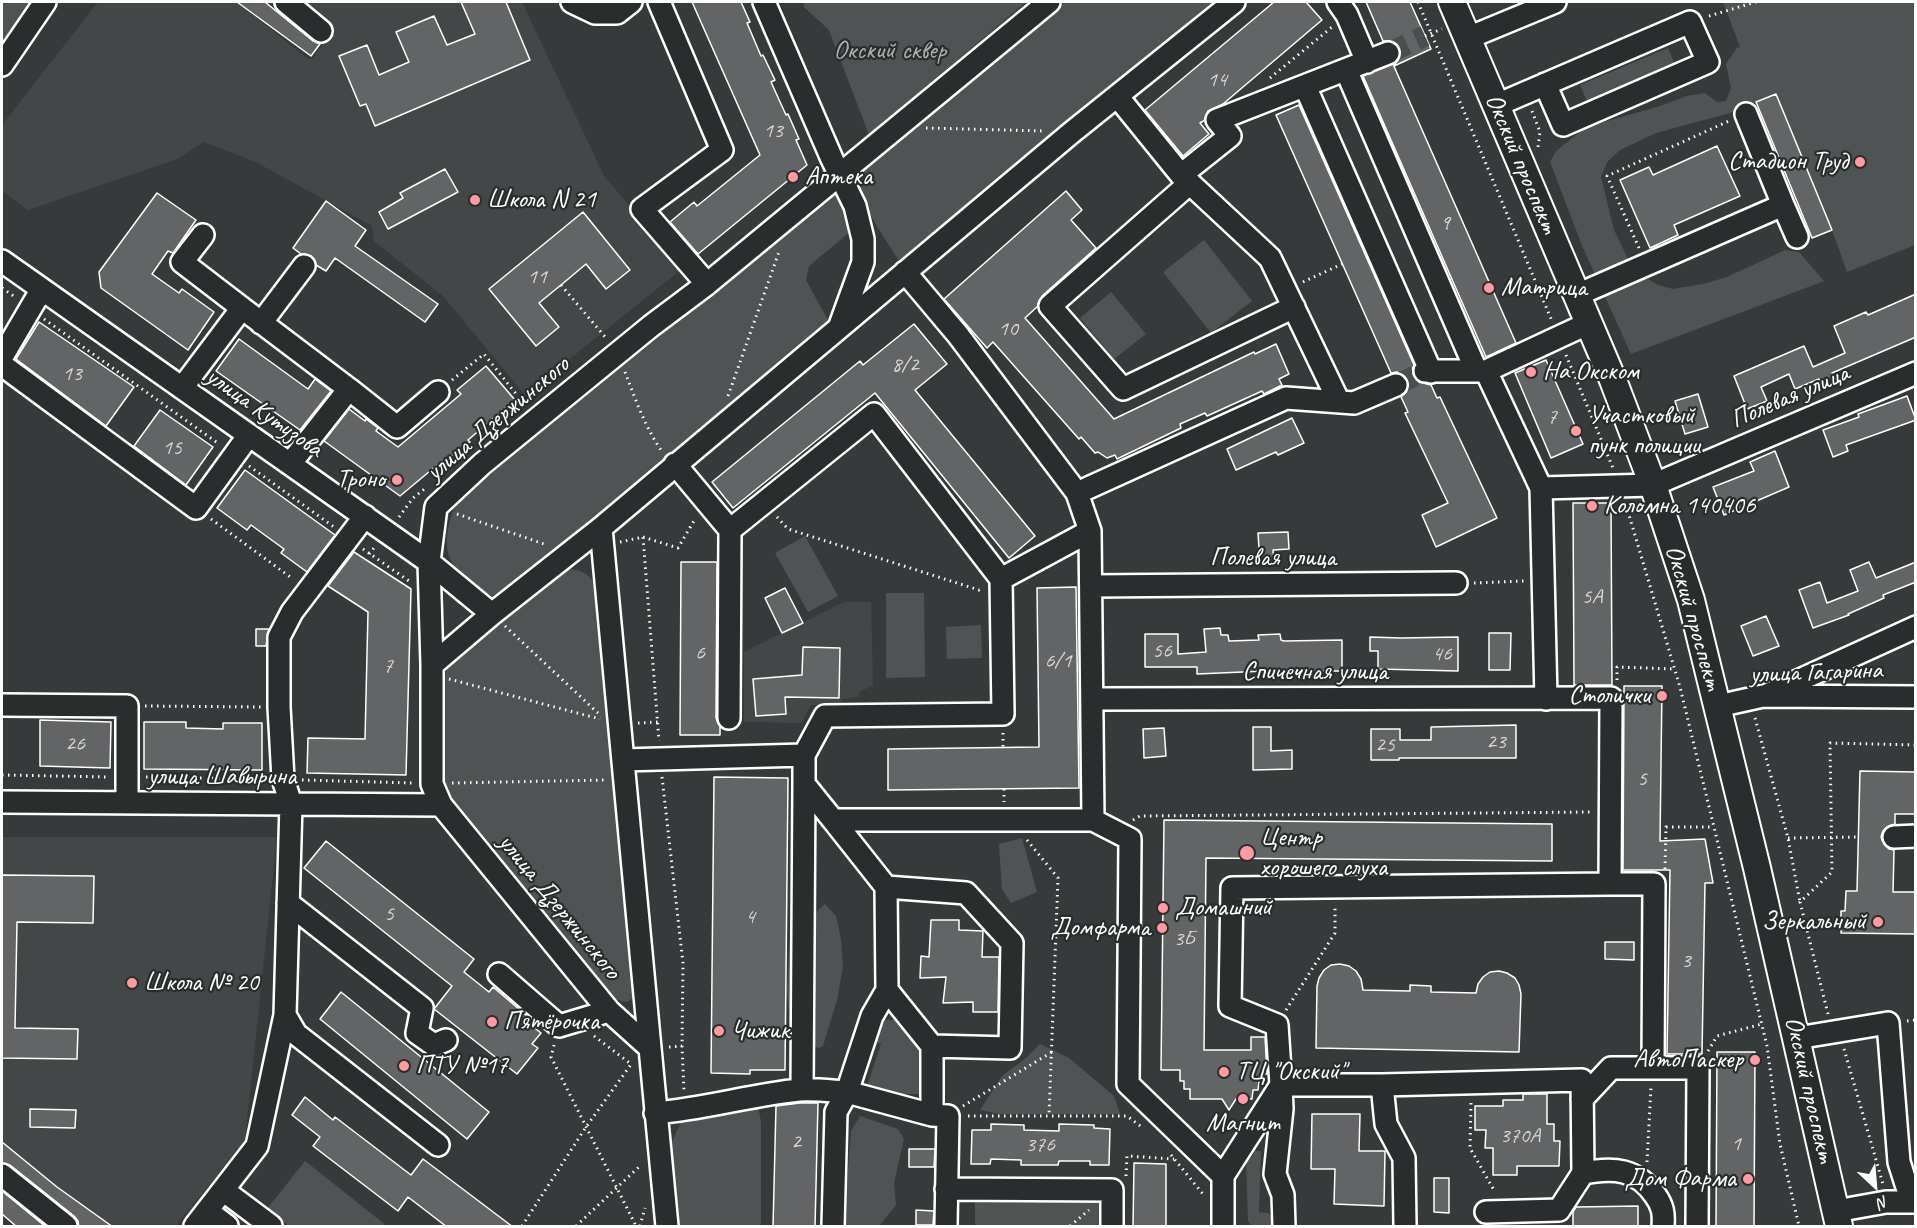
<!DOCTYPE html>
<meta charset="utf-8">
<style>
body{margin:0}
#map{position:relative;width:1917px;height:1228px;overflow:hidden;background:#373a3b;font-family:Caveat,sans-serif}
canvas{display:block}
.frame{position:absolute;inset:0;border:3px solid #fff;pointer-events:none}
.north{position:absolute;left:1845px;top:1156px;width:60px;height:60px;-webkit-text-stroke:4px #2a2d2e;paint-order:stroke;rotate:154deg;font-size:16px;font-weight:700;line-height:24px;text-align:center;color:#fff}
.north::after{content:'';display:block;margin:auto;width:21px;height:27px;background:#fff;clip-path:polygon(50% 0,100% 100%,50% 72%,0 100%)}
</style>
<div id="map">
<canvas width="1917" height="1228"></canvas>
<div class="frame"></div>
<div class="north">N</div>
</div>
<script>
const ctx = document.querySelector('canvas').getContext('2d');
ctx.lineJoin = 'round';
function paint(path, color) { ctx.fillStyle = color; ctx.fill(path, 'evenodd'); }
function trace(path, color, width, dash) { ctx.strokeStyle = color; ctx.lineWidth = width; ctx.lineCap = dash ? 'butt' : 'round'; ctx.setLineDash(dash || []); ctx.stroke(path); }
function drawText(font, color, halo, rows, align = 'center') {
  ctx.font = font + ' Caveat,sans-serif'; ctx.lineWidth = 4.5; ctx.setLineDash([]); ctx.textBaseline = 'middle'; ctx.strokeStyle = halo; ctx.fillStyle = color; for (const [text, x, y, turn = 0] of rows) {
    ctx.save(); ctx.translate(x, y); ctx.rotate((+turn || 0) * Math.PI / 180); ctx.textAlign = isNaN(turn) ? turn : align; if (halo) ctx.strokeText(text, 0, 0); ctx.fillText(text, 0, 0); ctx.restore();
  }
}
paint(new Path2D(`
 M98,2h138l71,56 5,1 19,-26 -29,-31h220l82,174 79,92 -158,127 -82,-99 -69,-55 -2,-15 -116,-64 -52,-20 -27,17 -149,51 -26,-19v-66z
 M844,602h27l2,84 -13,5 -1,6 -17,2v5l-31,1 -9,18 -58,-1v-70z
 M2,837h275l-32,303 -69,86h-159l-15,-12z`), '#444748');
paint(new Path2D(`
 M2,2h28l-28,39z
 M804,2h222l-157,133 -40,-105 -25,-23z
 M1065,2h155l-321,259c-12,-20 -37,-54 -40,-75 -1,-7 1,-12 3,-19z
 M1723,2h192v243l-68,27 -15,-42 -56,-136 -46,19 -74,20 -36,17 -13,12 -6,15 13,53 13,27 8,14 23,14 15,4 30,-5 24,-7 58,-27 14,2 25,29 -193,73 -48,-106 -33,-86 6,-11 30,-24 71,-20 30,-11 18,-3 12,9 9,-1 5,-13 -5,-24 11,-16 3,-1z
 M1668,48l9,21 -88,37 -9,-21z
 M833,189l5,6 13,36 -42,35 -3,14 24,44 -310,257 -28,15c-48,-28 -54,-45 -35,-97z
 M1204,240l48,61 -41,32 -48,-61z
 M1111,292l35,42 -32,25 -34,-41z
 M805,536l33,60 -30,16 -33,-59z
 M568,569c13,1 20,4 28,16l41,406c-7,14 -13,13 -26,5l-156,-188 -7,-13 -4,-20 -1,-86 3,-18 10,-12 102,-86z
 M886,593h38l1,84 -39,1z
 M981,625l1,33 -35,1 -1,-32z
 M1022,838l15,54 -26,11 -9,-14 -3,-45z
 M825,904l11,12 5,23 2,28 -6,33 -14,46 -4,2 -28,-11 -4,-45 3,-57z
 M878,1019l17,1 7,2 21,33 -1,39h-34l-19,-4 -2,-4 14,-42 -10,-5z
 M1040,1044l29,14 45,38 6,18h-122l-18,-4 22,-34 24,-18z
 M758,1105l3,17v104h-82l-9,-80 13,-28z
 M860,1116l38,13 6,10 -10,44 2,22 -17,21h-35l7,-95z
 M1254,1151h7l-2,61 9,1 6,6v7h-22l-4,-5 -2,-60 6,-4z
 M305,1161l82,65h-98l-22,-17z
 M980,1196l128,2 -1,28h-149l17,-1v-25z`), '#505354');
const building = new Path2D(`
 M237,2h28l48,39 7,3 -9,12z
 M461,2h45l24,58 -155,66 -9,-22 -6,2 -21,-50 28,-11 12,30 30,-13 -13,-30 38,-16 13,29 28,-11z
 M692,2h49l9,20 -3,1 14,33 2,-1 12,25 -4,2 15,33 2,-1 11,25 -3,1 11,25 -109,89 -28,-32 24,-20 3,4 63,-51z
 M1274,2h32l16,18 -99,84 -15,7 -3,9 -5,3 9,11 -26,22 -38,-46z
 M1366,2h44l21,47 -37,17 6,-11v-7l-4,-5 -6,-2h-7z
 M1393,64l123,279 -30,14 -123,-281z
 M1776,94l56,136 -20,8 -56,-136z
 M1299,105l115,260 -2,5 2,7 5,5 12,3 6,13 3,-1 57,121 -61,29 -14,-32 26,-12 -43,-90 3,-1 -7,-15 5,-5 3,-5 -1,-6 -5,-6 -6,-3 -6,1 -115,-258z
 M1717,146l23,50 -66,29 4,10 -28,13 -30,-68 29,-13 4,8z
 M445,169l13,23 -70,37 -9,-17 24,-14 -3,-5z
 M1066,191l16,19 -11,10 25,28 -54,48 -4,10 -13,12 89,101 140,-67 1,2 21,-10 13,30 -10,5 3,6 -18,9 -2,-3 -55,25 -2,-3 -25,11 1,4 -64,31 -2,-4 -8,3 -9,-6 -3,1 -14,-16 -2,2 -86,-97 -6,6 -43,-49z
 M157,193l39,27 -23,33 -5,-2 -16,23 27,19 3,-4 32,23 -26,38 -87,-62 -2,-16z
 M326,201l40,29 -11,16 83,58 -13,18 -90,-64 -9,13 -10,-6 -5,-9 -10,-2 -8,-6z
 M583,212l47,58 -24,19 -20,-25 -25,21 -22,18 20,24 -23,19 -47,-57z
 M1916,294v43l-84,36 3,8 -13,6 -3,-8 -24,10 -6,-15 -28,13 6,14 -20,8 -13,-33 70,-30 9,21 32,-14 -11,-27 32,-14 2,3z
 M39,322l95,65 -28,39 -90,-67z
 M914,324l33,40 -32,26 120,146 -26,22 -134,-165 -142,115 -21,-26 148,-121 3,4z
 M239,339l69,50 7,-10 16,12 -31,39 -84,-59z
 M1546,360l37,84 -32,14 -36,-85z
 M486,366l29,34 -47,40 2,2 -27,21 -1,-2 -42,35 -76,-55 25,-32 16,12 1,-2 12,9 -2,3 22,16 63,-53 -4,-4z
 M1698,394l10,33 -23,7 -10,-33z
 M1907,396l9,24 -70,25 2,6 -15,6 -10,-27 36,-13 -1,-3z
 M160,410l53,37 -27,38 -52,-39z
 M1292,418l12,25 -26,12 -2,-3 -40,18 -9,-21z
 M1775,451l14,36 -65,28 -11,-28 41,-16 -4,-9z
 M245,470l90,65 -28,37 -26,-19 3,-4 -33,-24 -4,5 -30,-22z
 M1573,503h38l1,182h-38z
 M1288,532l1,17 -16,1 1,13 -14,1 -2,-31z
 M354,552l57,37 -5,186 -99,-2 1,-35 57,1 3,-127 -40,-26z
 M681,562h36l-1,156 4,8v9h-40z
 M1869,562l7,16 40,-16v20l-33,13 1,3 -36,16 1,1 -36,13 -14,-38 21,-8 7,21 31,-12 -8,-21z
 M1076,587l3,201 -191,2v-41l151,-2 -2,-159z
 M785,588l18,35 -21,10 -17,-35z
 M1766,616l13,30 -26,10 -12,-30z
 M1220,628l1,7h7l1,6 30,-1 -1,-5 22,-1 1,6 3,1 58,-1v31h-31v-2l-114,5v-7h-52v-33h33v20l28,-2 -2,-23z
 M256,629h13l-3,17h-10z
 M1489,633h22l-1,37h-21z
 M1370,637l31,1 57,-1v34l-80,-2v-18h-8z
 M803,647l37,1 -1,50 -54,-1 1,17 -30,2 -3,-37 49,-4z
 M1624,686h38l-2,155 45,-2 8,44h-8l-3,171h-35l3,-184h-47z
 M40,720l71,2 -1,46 -70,-2z
 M144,722h42v6l37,1v-6h39v47l-118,-1z
 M1516,725v33h-117v2h-28v-31h29v11h31v-13z
 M1253,727h18v24l21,-1v19l-39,1z
 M1164,728l2,28 -22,2 -1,-29z
 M1860,771l56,1v42h-21v10l-8,3 -4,4 -2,6 3,7 5,5 5,1 -1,42h23v42l-75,-1v-22h4l1,-20h11z
 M714,777l74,1 -3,292h-35v4l-39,-1z
 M1164,820l388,4v37l-346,-3 -2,192h47v-13h14l2,37h-4v8h-4l-1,8h-5l-1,9h-16l-7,11 -7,-11h-32v-10h-6v-8h-4v-11h-19z
 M326,841l148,118 -10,13 25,20 4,-5 40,34 -3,3 11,9 -9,11 6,4 -21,26 -83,-65 18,-23 -148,-118z
 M2,875l92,1 -1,47 -76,-1 -2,106 63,1 -1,30 -75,-1z
 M931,920h28v10l24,1 -1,26h17l-1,55h-25v-10l-30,1 3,-26 -26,1 1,-22 8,1z
 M1605,942h29v18l-29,-1z
 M1340,964l9,2 7,5 5,8 2,11 47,1v-6l21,1v6l45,1 2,-9 5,-7 7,-5 9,-1 8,2 8,5 4,7 2,9 -2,58 -203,-4 1,-62 2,-8 5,-8 7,-5z
 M341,992l148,120 -22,27 -147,-120z
 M1717,1052h38l-1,175h-38z
 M1523,1094h24v30h7v17h6l-1,25h-42v9h-24v-27h-8l1,-18h-11v-24h28v-6h20z
 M305,1097l28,23 2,-3 76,58 12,-16 90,68h-66l-39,-30 -10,14 -85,-65 7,-9 -28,-22z
 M800,1103h18l-3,124h-42l3,-121z
 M30,1109l46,1 -1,18 -45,-1z
 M1312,1114h48l-1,37h26l-1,55 -50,-2 1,-35h-24z
 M991,1124l33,1v5l35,1v-7l35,1v3l16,1 -1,36h-19v-4h-31l-1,4h-37v-5l-30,-1 -1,5h-19l1,-34h19z
 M2,1142l55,45 56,40h-34l-1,-6 -4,-5 -64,-51 -8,-2z
 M909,1149h26l-1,18h-25z
 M1134,1163l32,1v63h-33z
 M1434,1178h15v35l-15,-1z
 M2,1191l44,36h-29l-15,-13z
 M1638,1206v21h-65v-15l3,-5z
 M916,1210l18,1 -1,14h-17z`);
paint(building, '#636465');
trace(building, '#fff', 1.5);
trace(new Path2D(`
 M1388,53l37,-17
 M1396,385l29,-14`), '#4b4e4f', 21, [21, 10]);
const minor = new Path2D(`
 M286,2l35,29
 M572,2l23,11h22l14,-11
 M659,2l63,148 -80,59 65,75
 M764,2l68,157 23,47 8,33v23l-24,66
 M1338,2l9,13 20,47
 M1468,38l87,-36
 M2,65l43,-63
 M1346,70l130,300
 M1305,86l126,286
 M1117,96l64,79 49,-39 -13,-16 171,-67
 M1497,105c64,-28 129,-55 193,-83l18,40 -145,63 -18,-41
 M1746,114l37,91
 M1181,175l89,83 69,144
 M1190,183l-140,123 73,83 171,-82
 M203,235l-21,27 60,46
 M2,261l427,301 63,52
 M1577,295l206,-90 14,32
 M261,323l43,-57
 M2,357l34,-58 7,-8
 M2,365l194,143 53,-73
 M1425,371h61
 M182,388l60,-80 107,81
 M290,464l59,-75 48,38 41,-35
 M675,464l55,66 -1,188
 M1541,488l112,-3 263,-112
 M1077,493l209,-95 68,5 42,-18
 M730,530l144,-116 127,165 2,135 -178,2 -21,39
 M1001,579l89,-48
 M1091,586l365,-3
 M432,665l60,-51 109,-86
 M1769,694l147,-67
 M1092,699l519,-1 -1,186h44l-1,184
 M1546,699l-5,-211 -55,-117 103,-48
 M2,705l125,1v97
 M1718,706l45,-10 153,1
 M623,760l181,-5v29l29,36h260l-3,-289 -13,-38 -119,-158 -53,-63
 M2,802l439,3
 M833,820l53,67 1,103 45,56 78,2 2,-105 -46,-50 -80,-6
 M1093,820l37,19 -2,245 95,92v50
 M1894,837l22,-1
 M288,903l134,105 -5,25 17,12 12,-5
 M499,974l60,52 50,-15
 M285,1015l11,19 142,111
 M1797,1038l91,-15 11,139 8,25
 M932,1046v69
 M650,1048l-49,-520 470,-395 163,-131
 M1382,1085l200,-5 1,93 -24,37 -73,2
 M802,1090l2,-306
 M1582,1099l29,-31h87l-1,158
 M655,1113c49,-4 96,-18 144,-23 16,-1 32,1 48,2l25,-76 15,-26
 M1583,1173c31,-6 54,-4 72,22 8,11 9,19 8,31
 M2,1175l64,51
 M1223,1176l58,-91 -4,-60 -47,-19 2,-118 378,-4
 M946,1189l166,1v36
 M223,1190l48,36
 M207,1211l20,15
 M1836,1211l50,-9h30
 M195,1226l62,-80 28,-131 6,-211 -8,-25 -4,-72v-70l13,-25 73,-96
 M667,1226l-17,-178 -41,-37 -168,-206 -9,-21v-119l-3,-103 7,-55 46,-43 169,-138 56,-42 342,-282
 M833,1226l3,-114 11,-20 85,23 16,1 -2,110
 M1284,1226l-1,-31 -8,-21 7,-65 -1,-24h101l4,39 18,34 1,68`);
const major = new Path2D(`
 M1452,2l161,378 40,105 38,115 66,268 82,358`);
trace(minor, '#fff', 26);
trace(major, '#fff', 30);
trace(new Path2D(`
 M1418,2l134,319
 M1709,16l47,-14
 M1425,36l17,-7
 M1270,78l62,-51
 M1532,111l8,21 -2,15
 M926,128l119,3
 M1639,248l-32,-72 122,-55
 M1303,282l39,-18
 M561,285l45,53
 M2,288l13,9
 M44,319l175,125
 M1566,355l47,113
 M625,372c10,26 20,55 36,78
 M452,380l32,-26 41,51
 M728,396l52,-147
 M249,466l85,61
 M1626,505l54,182 87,359 13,98 19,82
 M457,514l90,31
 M399,517l14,-19 14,-11
 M777,517l11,12 191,61 4,-2
 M211,519l82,60
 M643,537l35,11 17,-29
 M620,542l23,-5 16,204
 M363,549l46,32
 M369,554l5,-6
 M1474,583l50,-2
 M505,626l94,88
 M449,679l151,40
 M1617,680v-13l58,2
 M145,706l117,1
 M1755,718l33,120 12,64
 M638,723l20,-1
 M1003,733v14
 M2,775l108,2
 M146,777l120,2
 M662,777l21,186 -1,83 2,45
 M302,780l111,3
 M452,783l153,-3
 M1004,789v13
 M1133,820l7,-4 451,-4
 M1788,838l71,-1
 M1027,840l31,38 -9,238
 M1665,869l1,-42h47
 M1286,1010l49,-77v-28
 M1828,1014l-28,-112 32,-30 -2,-129 86,2
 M1907,1021l9,-1
 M594,1036l37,28
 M554,1045l-3,12 85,169
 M669,1047l13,-1
 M1844,1049l39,135
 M1708,1051l9,-15 45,-12
 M1471,1103l-1,45 25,44
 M963,1106l89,-54
 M968,1116h159l16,12
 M1171,1155l32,39
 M1647,1162l4,-75
 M1126,1176l1,-20 47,3
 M522,1226l64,-99 46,-64
 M576,1226l65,-61
 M640,1226l5,-18
 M1070,1226l19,-16`), '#fff', 3, [1.5, 4.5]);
trace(minor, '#2a2d2e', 21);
trace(major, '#2a2d2e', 26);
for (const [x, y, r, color] of [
 [1860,162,6,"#ff9aa2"],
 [793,177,6,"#ff9aa2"],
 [475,200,6,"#ff9aa2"],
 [1489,288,6,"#ff9aa2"],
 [1531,372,6,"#ff9aa2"],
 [1576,431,6,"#ff9aa2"],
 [397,480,6,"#ff9aa2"],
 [1592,506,6,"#ff9aa2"],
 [1662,696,6,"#ff9aa2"],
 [1247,853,8,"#ff9aa2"],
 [1163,908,6,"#ff9aa2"],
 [1878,922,6,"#ff9aa2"],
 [1162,928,6,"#ff9aa2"],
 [132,983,6,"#ff9aa2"],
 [492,1022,6,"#ff9aa2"],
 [719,1031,6,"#ff9aa2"],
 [1755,1060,6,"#ff9aa2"],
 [404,1066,6,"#ff9aa2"],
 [1224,1072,6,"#ff9aa2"],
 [1243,1099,6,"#ff9aa2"],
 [1748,1179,6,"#ff9aa2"]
]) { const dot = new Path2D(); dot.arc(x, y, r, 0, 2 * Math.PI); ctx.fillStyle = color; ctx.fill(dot); trace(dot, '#2a2d2e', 2); }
drawText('22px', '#d8d8d8', null, [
 ["14",1217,80],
 ["13",773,131],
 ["9",1445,223],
 ["11",537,277],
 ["10",1008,329],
 ["8/2",905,365],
 ["13",72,374],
 ["7",1552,417],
 ["15",172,448],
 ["5А",1592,597],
 ["56",1162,651],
 ["6",700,653],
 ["46",1442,654],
 ["6/1",1058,661],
 ["7",388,666],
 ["23",1496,742],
 ["26",75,744],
 ["25",1385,745],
 ["5",1642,779],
 ["5",389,914],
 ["4",750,917],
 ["3Б",1184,939],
 ["3",1686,961],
 ["370А",1520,1136],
 ["2",796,1142],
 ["1",1736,1144],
 ["376",1040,1145]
]);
drawText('26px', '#b0b2b2', '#2a2d2e', [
 ["Окский сквер",890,51]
]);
drawText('26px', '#fff', '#2a2d2e', [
 ["Стадион Труд",1848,162,"right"],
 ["Аптека",805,177],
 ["Школа N 21",487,200],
 ["Матрица",1501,288],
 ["На Окском",1543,372],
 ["Участковый",1588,416],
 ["пунк полиции",1588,446],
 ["Троно",385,480,"right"],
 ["Коломна 140406",1604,506],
 ["Столички",1650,696,"right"],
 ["Центр",1260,838],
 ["хорошего слуха",1260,868],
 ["Домашний",1175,908],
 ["Зеркальный",1866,922,"right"],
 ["Домфарма",1150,928,"right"],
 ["Школа № 20",144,983],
 ["Пятёрочка",504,1022],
 ["Чижик",731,1031],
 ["АвтоПаскер",1743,1060,"right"],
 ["ПТУ №17",416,1066],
 ["ТЦ \"Окский\"",1236,1072],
 ["Магнит",1243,1124,"center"],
 ["Дом Фарма",1736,1179,"right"]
], 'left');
drawText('26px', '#fff', '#2a2d2e', [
 ["Окский проспект",1521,164,67],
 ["Полевая улица",1790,397,-23],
 ["улица Кутузова",264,413,35],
 ["улица Дзержинского",498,419,-40],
 ["Полевая улица",1273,558],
 ["Окский проспект",1693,618,74],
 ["Спичечная улица",1315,672],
 ["улица Гагарина",1816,673,-2],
 ["улица Шавырина",222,777],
 ["улица Дзержинского",559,907,51],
 ["Окский проспект",1809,1090,77]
]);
</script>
